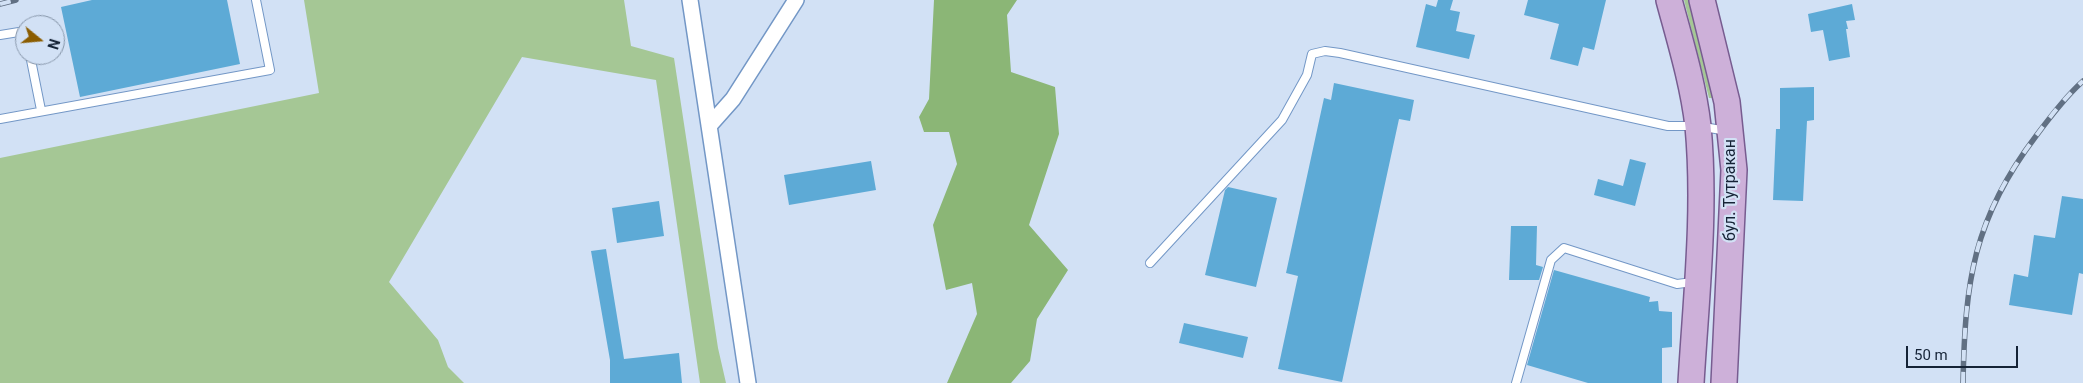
<!DOCTYPE html>
<meta charset="utf-8">
<style>
body{margin:0}
#map{position:relative;width:2083px;height:383px;overflow:hidden;background:#d2e1f5;font-family:Roboto,sans-serif}
canvas{display:block}
.north{position:absolute;left:15px;top:15px;width:50px;height:50px;box-sizing:border-box;background:#d2e1f5;border:1px solid #8695a9;border-radius:50%;rotate:107deg;font-size:14px;font-weight:700;line-height:20px;text-align:center;color:#152336}
.north::after{content:'';display:block;margin:auto;width:18px;height:22px;background:#8b5d01;clip-path:polygon(50% 0,100% 100%,50% 72%,0 100%)}
.scale{position:absolute;left:1906px;top:346px;width:112px;height:22px;box-sizing:border-box;border:2px solid #152336;border-top:0;padding-left:6px;font-size:15px;line-height:18px;white-space:nowrap;color:#152336;-webkit-text-stroke:4px #d2e1f5;paint-order:stroke}
</style>
<div id="map">
<canvas width="2083" height="383"></canvas>
<div class="north">N</div>
<div class="scale">50 m</div>
</div>
<script>
const ctx = document.querySelector('canvas').getContext('2d');
ctx.lineJoin = 'round';
function paint(path, color) { ctx.fillStyle = color; ctx.fill(path, 'evenodd'); }
function trace(path, color, width, dash) { ctx.strokeStyle = color; ctx.lineWidth = width; ctx.lineCap = dash ? 'butt' : 'round'; ctx.setLineDash(dash || []); ctx.stroke(path); }
function drawText(font, color, halo, rows, align = 'center') {
  ctx.font = font + ' Roboto,sans-serif'; ctx.lineWidth = 4.5; ctx.setLineDash([]); ctx.textBaseline = 'middle'; ctx.strokeStyle = halo; ctx.fillStyle = color; for (const [text, x, y, turn = 0] of rows) {
    ctx.save(); ctx.translate(x, y); ctx.rotate((+turn || 0) * Math.PI / 180); ctx.textAlign = isNaN(turn) ? turn : align; if (halo) ctx.strokeText(text, 0, 0); ctx.fillText(text, 0, 0); ctx.restore();
  }
}
paint(new Path2D(`
 M304,0h320l7,46 43,12 44,290 8,35h-26l-44,-303 -134,-23 -133,225 49,58 10,27 16,16h-464v-225l319,-65z
 M1684,0h10l20,88 -2,10h-3z`), '#a5c795');
paint(new Path2D(`
 M934,0h83l-10,15 4,57 44,15 4,47 -30,91 39,45 -31,49 -7,42 -19,22h-64l30,-69 -5,-31 -26,7 -13,-65 24,-61 -8,-32h-25l-5,-15 10,-18z`), '#8bb676');
paint(new Path2D(`
 M92,0h135l13,64 -160,33 -19,-90z
 M1438,0h15l-3,10 10,2 -4,19 19,4 -6,24 -53,-12 10,-43 10,3z
 M1528,0h78l-12,50 -11,-3 -5,19 -28,-7 9,-35 -35,-9z
 M1852,4l3,16 -9,1 2,8h-2l4,28 -21,4 -6,-31 -12,2 -3,-18z
 M1334,83l80,17 -4,21 -11,-2 -57,263 -64,-13 20,-93 -12,-3 38,-175 7,2z
 M1814,87v33l-7,1 -4,80 -30,-1 3,-71h4v-41z
 M1630,159l16,4 -11,43 -41,-11 4,-16 25,7z
 M871,161l5,29 -87,15 -5,-30z
 M1228,187l49,11 -21,89 -51,-12 20,-85z
 M2062,196l21,3v75l-4,-1 -7,42 -63,-10 5,-31 14,3 6,-42 21,3z
 M659,201l5,35 -47,7 -5,-35z
 M1511,226h26l-1,39 7,2 -4,13h-30z
 M606,249l18,110 55,-6 3,30h-72v-23l-19,-109z
 M1554,270l96,27 -1,5 9,-1 1,10 13,1v35l-10,1v35h-74l-61,-18z
 M1184,323l64,14 -5,21 -64,-15z`), '#5daad6');
const service = new Path2D(`
 M0,35l25,-4
 M30,55l11,55
 M0,119l270,-49 -14,-70
 M1150,263l132,-143 25,-45 5,-21 13,-3 15,2 328,73h30l29,5
 M1516,383l35,-123 13,-12 113,36 16,-2`);
const minor = new Path2D(`
 M690,0l58,383
 M709,126l24,-27 63,-99`);
const primary = new Path2D(`
 M1669,0c11,41 24,83 29,126 8,85 -2,172 -7,257
 M1702,0l25,102 7,68 -10,213`);
trace(service, '#7397c6', 10);
trace(minor, '#7397c6', 18);
trace(primary, '#775c90', 28);
trace(service, '#fff', 8);
trace(minor, '#fff', 15);
trace(primary, '#cdb0d9', 25);
const rail = new Path2D(`
 M0,4l16,-4
 M1963,383c2,-101 10,-164 73,-247 14,-19 29,-39 47,-55`);
trace(rail, '#617083', 5.5);
trace(rail, '#d2e1f5', 4, [11]);
drawText('16px', '#152336', '#d2e1f5', [
 ["бул. Тутракан",1731,190,-90]
]);
</script>
